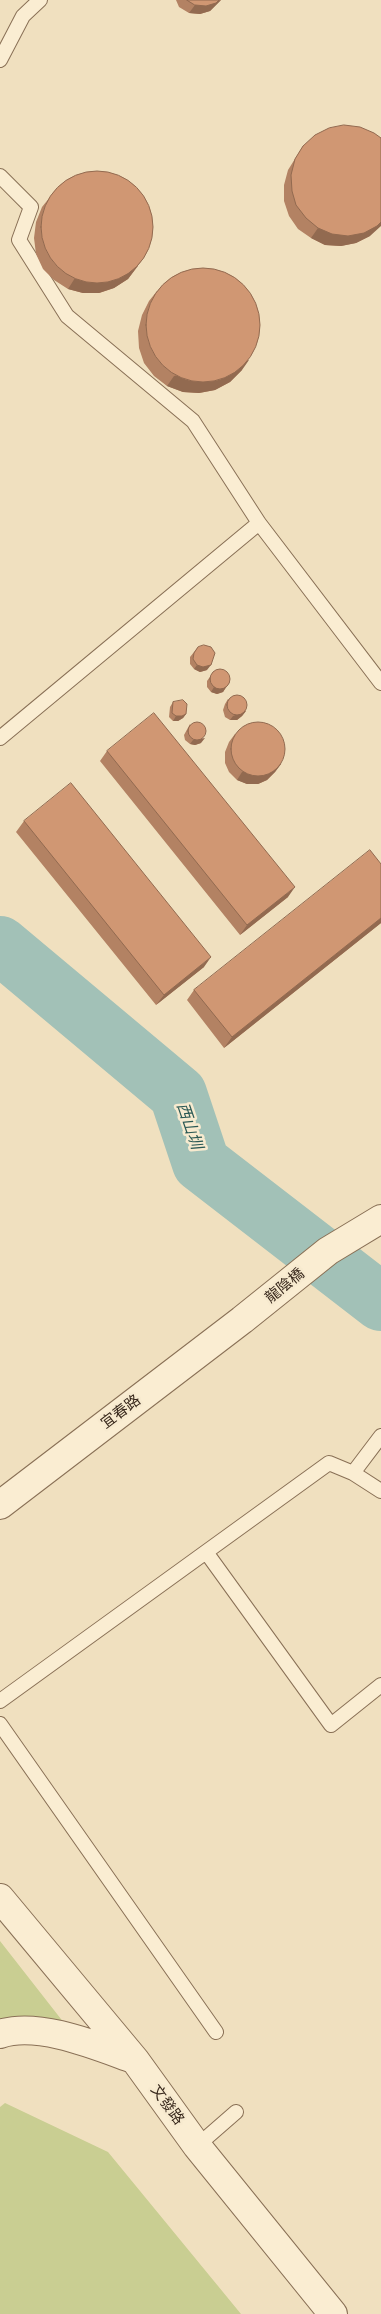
<!DOCTYPE html>
<meta charset="utf-8">
<style>
body{margin:0}
canvas{display:block;background:#f0e0bf}
</style>
<canvas width="381" height="2314"></canvas>
<script>
const ctx = document.querySelector('canvas').getContext('2d');
ctx.lineJoin = 'round';
function paint(path, color) { ctx.fillStyle = color; ctx.fill(path, 'evenodd'); }
function trace(path, color, width, dash) { ctx.strokeStyle = color; ctx.lineWidth = width; ctx.lineCap = dash ? 'butt' : 'round'; ctx.setLineDash(dash || []); ctx.stroke(path); }
function drawText(font, color, halo, rows, align = 'center') {
  ctx.font = font + ' Merriweather,"Noto Sans TC",serif'; ctx.lineWidth = 5; ctx.setLineDash([]); ctx.textBaseline = 'middle'; ctx.strokeStyle = halo; ctx.fillStyle = color; for (const [text, x, y, turn = 0] of rows) {
    ctx.save(); ctx.translate(x, y); ctx.rotate((+turn || 0) * Math.PI / 180); ctx.textAlign = isNaN(turn) ? turn : align; if (halo) ctx.strokeText(text, 0, 0); ctx.fillText(text, 0, 0); ctx.restore();
  }
}
paint(new Path2D(`
 M0,1941l68,87 -68,-4z
 M5,2103l103,49 133,162h-241v-207z`), '#c9ce92');
trace(new Path2D(`
 M0,945l178,149 23,69 180,139`), '#a2c1b7', 58);
const service = new Path2D(`
 M0,60l23,-44 17,-16
 M0,176l31,31 -12,33 48,76 126,105 66,102 122,160
 M0,738l259,-215
 M353,1473l28,-37
 M206,1552l125,173 50,-40
 M0,1701l329,-238 24,10 28,18
 M0,1724l216,308
 M197,2146l39,-34`);
const minor = new Path2D(`
 M0,1505l242,-185 86,-69 53,-32`);
const tertiary = new Path2D(`
 M0,1898l135,162 62,86 136,168
 M0,2034c38,-13 97,12 133,25`);
trace(service, '#897056', 16);
trace(minor, '#897056', 30);
trace(tertiary, '#897056', 30);
trace(service, '#faedd2', 14);
trace(minor, '#faedd2', 28);
trace(tertiary, '#faedd2', 28);
paint(new Path2D(`
 M176,0h45l-11,11 -10,3 -11,-1 -10,-6z
 M303,146l67,90 -14,7 -15,3 -16,-1 -14,-7 -13,-9 -9,-13 -5,-15v-16l4,-15z
 M50,197l88,69 -10,13 -14,9 -15,5h-16l-15,-4 -14,-9 -11,-11 -7,-15 -2,-16 2,-16 6,-15z
 M157,291l85,79 -12,12 -15,8 -16,3 -16,-1 -16,-6 -13,-10 -10,-13 -5,-15 -1,-17 4,-16 7,-14z
 M198,647l9,23 -7,2 -6,-3 -4,-5v-7z
 M214,671l16,11 -7,10 -6,2 -6,-2 -4,-5v-6z
 M228,699l18,12 -4,5 -5,4h-7l-5,-3 -2,-7 2,-6z
 M173,702l13,12 -3,4 -5,3h-5l-4,-4 1,-10z
 M190,724l11,19 -6,2 -5,-1 -5,-4 -1,-5z
 M235,734l46,30 -6,8 -8,8 -9,4h-11l-10,-4 -8,-8 -4,-9v-11l4,-10z
 M107,751l181,146 -48,38 -140,-174z
 M24,821l180,146 -48,38 -140,-173z
 M381,864v59l-157,125 -37,-48 7,-10z`), '#b38263');
paint(new Path2D(`
 M221,0l-11,11 -10,3 -11,-1 6,-8z
 M381,222v4l-11,10 -14,7 -15,3 -16,-1 -14,-7 7,-10z
 M145,256l-17,23 -14,9 -15,5h-16l-15,-4 7,-11z
 M249,360l-7,10 -12,12 -15,8 -16,3 -16,-1 -16,-6 7,-10z
 M197,665h14l-4,5 -7,2 -6,-3z
 M214,687h12l-3,5 -6,2 -6,-2z
 M246,711l-4,5 -5,4h-7l3,-4z
 M186,714l-3,4 -5,3h-5l3,-5z
 M205,738l-4,5 -6,2 -5,-1 3,-4z
 M281,764l-6,8 -8,8 -9,4h-11l-10,-4 5,-8z
 M295,887l-7,10 -48,38 7,-10z
 M381,918v5l-157,125 8,-11z
 M211,957l-7,10 -48,38 8,-10z`), '#926a50');
const building = new Path2D(`
 M187,0h32l-3,3 -10,3 -11,-1z
 M344,125l16,2 14,6 7,5v84l-4,4 -13,7 -16,3 -16,-2 -14,-6 -12,-10 -10,-13 -4,-14 -1,-16 4,-16 8,-13 12,-11 14,-7z
 M41 227a56 56 0 1 1 112 0a56 56 0 1 1-112 0Z
 M146 325a57 57 0 1 1 114 0a57 57 0 1 1-114 0Z
 M204,645l7,2 4,6 -4,12 -8,2 -6,-2 -4,-6 1,-6 4,-6z
 M210 679a10 10 0 1 1 20 0a10 10 0 1 1-20 0Z
 M227 705a10 10 0 1 1 20 0a10 10 0 1 1-20 0Z
 M183,700l4,4 -1,10 -4,2h-6l-4,-3 1,-11z
 M154,713l141,174 -48,38 -140,-174z
 M188 731a9 9 0 1 1 18 0a9 9 0 1 1-18 0Z
 M231 749a27 27 0 1 1 54 0a27 27 0 1 1-54 0Z
 M71,783l140,174 -47,38 -140,-174z
 M370,850l11,14v54l-149,119 -38,-47z`);
paint(building, '#d09773');
trace(building, '#926a50', 1);
drawText('15px', '#38281c', '#f7eacf', [
 ["龍陰橋",285,1286,-39],
 ["宜春路",121,1412,-37],
 ["文發路",167,2105,54]
]);
drawText('italic 16px', '#2a5854', '#f7eacf', [
 ["西山圳",189,1126,71]
]);
</script>
